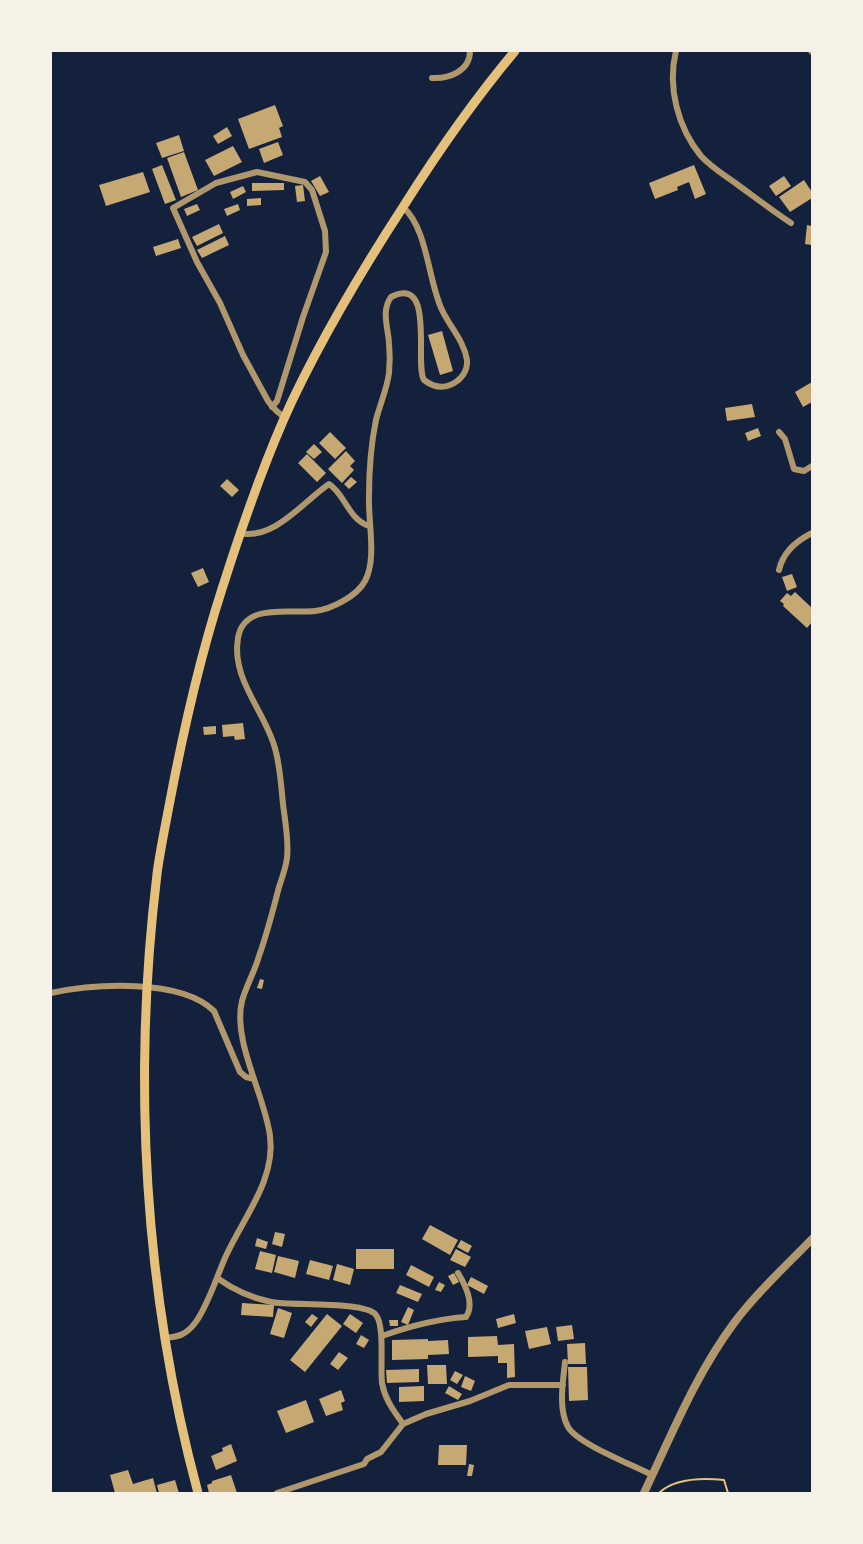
<!DOCTYPE html>
<style>
body{margin:0}
#map{position:relative;width:863px;height:1544px;overflow:hidden;background:#14213d;font-family:"Exo 2",sans-serif}
canvas{display:block}
.frame{position:absolute;inset:0;border:52px solid #f6f1e7;pointer-events:none}
</style>
<div id="map">
<canvas width="863" height="1544"></canvas>
<div class="frame"></div>
</div>
<script>
const ctx = document.querySelector('canvas').getContext('2d');
ctx.lineJoin = 'round';
function paint(path, color) { ctx.fillStyle = color; ctx.fill(path, 'evenodd'); }
function trace(path, color, width, dash) { ctx.strokeStyle = color; ctx.lineWidth = width; ctx.lineCap = dash ? 'butt' : 'round'; ctx.setLineDash(dash || []); ctx.stroke(path); }
paint(new Path2D(`
 M275,105l8,21 -4,2 3,9 -33,12 -11,-30z
 M227,127l5,9 -14,8 -5,-8z
 M179,135l5,16 -22,7 -6,-15z
 M278,142l5,13 -19,8 -5,-14z
 M233,146l9,16 -28,14 -9,-16z
 M184,152l14,38 -17,7 -14,-39z
 M162,165l14,35 -11,4 -13,-35z
 M694,165l12,29 -11,5 -6,-17 -12,5 1,3 -23,9 -6,-16z
 M143,172l7,20 -44,14 -7,-21z
 M320,176l9,16 -9,4 -9,-15z
 M784,176l7,10 -15,10 -7,-10z
 M804,180l8,12v6l-22,14 -11,-15z
 M252,183h32v7l-32,1z
 M303,185l2,16 -8,1 -2,-16z
 M243,186l3,6 -13,7 -3,-7z
 M261,198v7l-14,1v-7z
 M197,204l3,6 -13,6 -3,-7z
 M238,204l2,6 -13,6 -3,-7z
 M219,224l4,9 -26,13 -5,-9z
 M807,225l5,1v19l-7,-1z
 M225,236l4,9 -27,13 -5,-8z
 M178,239l3,9 -25,8 -3,-9z
 M442,331l11,40 -13,4 -12,-40z
 M812,382v20l-9,5 -8,-15z
 M752,404l3,13 -28,4 -2,-13z
 M758,428l3,8 -13,5 -3,-8z
 M330,432l16,16 -11,11 -16,-16z
 M314,444l8,8 -8,7 -8,-7z
 M346,451l9,10 -5,5 4,4 -12,13 -14,-14z
 M307,454l19,19 -9,9 -19,-19z
 M351,477l6,5 -8,7 -5,-5z
 M227,479l12,11 -7,7 -12,-11z
 M203,568l6,14 -11,5 -7,-14z
 M792,574l5,13 -10,4 -5,-14z
 M795,592l17,16v14l-5,6 -24,-22 1,-2 -4,-3 7,-8 4,3z
 M243,723l2,16 -10,1 -1,-4 -11,1 -1,-12z
 M216,726v8l-12,1 -1,-8z
 M260,979l4,1 -2,9 -5,-1z
 M430,1225l28,15 -8,15 -28,-16z
 M275,1232l10,2 -3,13 -10,-3z
 M257,1238l11,4 -2,7 -11,-3z
 M461,1240l11,6 -4,7 -11,-6z
 M356,1249h38v20h-38z
 M456,1249l15,8 -6,10 -15,-7z
 M260,1251l16,4 -4,18 -17,-4z
 M278,1256l21,5 -4,17 -21,-6z
 M310,1260l23,6 -4,14 -23,-6z
 M337,1264l17,5 -4,16 -17,-5z
 M411,1265l23,12 -5,10 -23,-12z
 M454,1273l5,9 -6,3 -5,-9z
 M471,1277l17,9 -4,8 -17,-9z
 M439,1282l6,3 -4,7 -6,-2z
 M400,1285l22,9 -4,8 -22,-9z
 M242,1303l32,2 -1,12 -32,-2z
 M408,1307l6,3 -6,15 -7,-3z
 M278,1308l14,5 -8,25 -14,-4z
 M312,1314l6,4 -7,9 -6,-5z
 M327,1314l15,12 -37,46 -15,-12z
 M350,1314l13,9 -7,10 -13,-9z
 M514,1314l2,9 -18,5 -2,-9z
 M389,1320h9v6h-8z
 M572,1325l2,14 -16,2 -2,-14z
 M547,1327l4,17 -22,5 -4,-18z
 M361,1335l8,5 -5,8 -8,-4z
 M497,1336l1,9 16,-1 1,33 -8,1v-15h-9v-7l-30,1v-20z
 M428,1339v2l20,-1 1,14 -21,1v4l-36,1v-20z
 M585,1343l1,21h-18l-1,-20z
 M339,1352l9,6 -10,12 -8,-6z
 M427,1365h19l1,19h-19z
 M568,1367h19l1,33 -19,1z
 M419,1369v13l-32,1 -1,-13z
 M455,1371l8,4 -6,9 -7,-4z
 M465,1376l10,5 -4,10 -10,-4z
 M424,1386v15l-25,1v-15z
 M449,1386l13,8 -4,6 -13,-7z
 M341,1390l4,11 -4,2 2,7 -17,6 -7,-17z
 M306,1400l8,22 -28,11 -9,-22z
 M231,1444l6,17 -21,9 -5,-14 12,-5 -1,-3z
 M439,1445h28l-1,20h-28z
 M469,1464l5,1 -2,11h-5z
 M128,1470l5,14 20,-6 4,15h-42l-5,-18z
 M231,1475l6,18h-28l-2,-8 5,-2v-2z
 M175,1480l4,13h-20l-2,-8z`), '#c6a872');
trace(new Path2D(`
 M659,1493c16,-15 45,-15 65,-13l4,13`), '#e5c07b', 2);
trace(new Path2D(`
 M676,51c-9,36 2,77 25,105 11,12 25,20 37,29 18,13 35,26 53,38
 M811,51l1,1
 M432,78c17,1 38,-7 38,-27
 M272,407l5,-6 26,-84 23,-65 -1,-21 -13,-41 -7,-8 -48,-10 -41,11 -43,25 24,54 23,41 23,52 25,46c5,7 9,12 17,16
 M779,432l6,7 9,30 10,2 8,-5
 M239,533c35,8 65,-32 90,-49 16,10 19,35 40,42
 M779,570c4,-18 17,-29 33,-37
 M51,993c43,-9 129,-15 163,18l26,61 6,5 8,2
 M217,1278c17,12 34,20 54,24 21,4 94,-1 105,13 9,12 4,51 6,68 3,17 12,28 21,41
 M382,1336c28,-10 54,-17 84,-19 9,-13 0,-31 -8,-44
 M164,1338c14,-1 22,-3 31,-15 12,-15 22,-47 30,-65 17,-39 51,-77 45,-122 -5,-40 -38,-96 -28,-135 4,-15 13,-30 17,-45 8,-22 14,-46 20,-69 3,-9 7,-20 8,-29 2,-17 -2,-37 -4,-54 -2,-19 -3,-41 -9,-59 -11,-36 -43,-67 -36,-107 6,-36 52,-24 77,-27 17,-2 42,-15 50,-30 12,-22 3,-59 4,-84 0,-25 2,-53 7,-77 4,-16 11,-31 13,-47 1,-10 1,-20 0,-30 -1,-16 -8,-32 2,-46 45,-23 23,67 33,83 8,6 17,9 26,5 10,-4 18,-13 17,-25 -3,-19 -17,-33 -25,-50 -14,-29 -14,-81 -39,-103
 M565,1362c-2,20 -7,47 3,65 10,17 65,38 84,48
 M277,1493l87,-29 3,-5 14,-7 22,-28 23,-10 44,-13 39,-16h54`), '#b1986c', 6);
trace(new Path2D(`
 M644,1493c27,-57 52,-119 90,-170 23,-31 52,-57 78,-84`), '#b1986c', 8);
trace(new Path2D(`
 M198,1493c-54,-201 -66,-413 -41,-619 3,-23 8,-46 12,-68 14,-74 30,-146 53,-217 20,-63 42,-128 70,-188 32,-67 70,-131 111,-194 34,-54 71,-107 112,-156`), '#e5c07b', 9);
</script>
